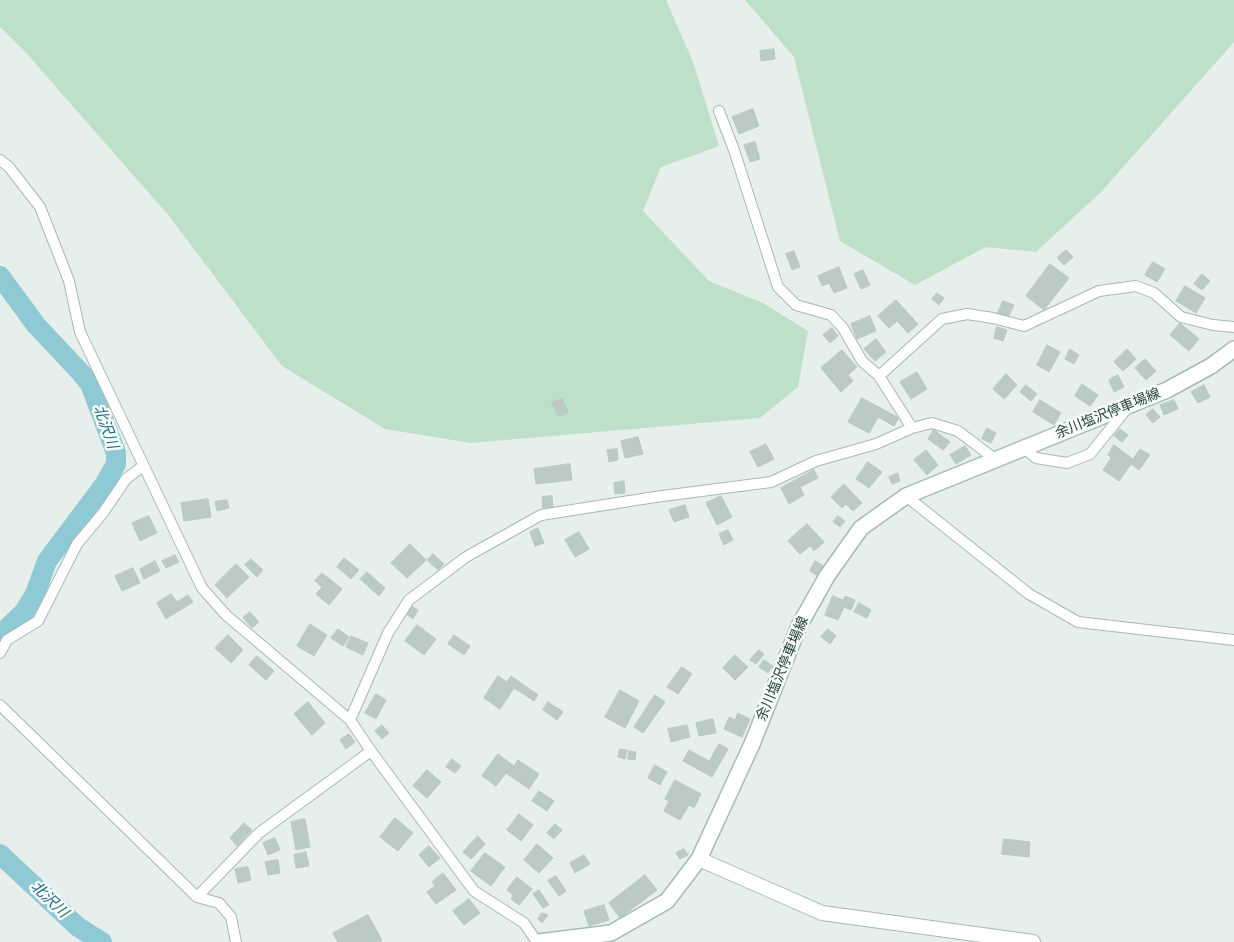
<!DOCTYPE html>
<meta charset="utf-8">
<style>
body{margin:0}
canvas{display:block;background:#e6efeb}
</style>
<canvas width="1234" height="942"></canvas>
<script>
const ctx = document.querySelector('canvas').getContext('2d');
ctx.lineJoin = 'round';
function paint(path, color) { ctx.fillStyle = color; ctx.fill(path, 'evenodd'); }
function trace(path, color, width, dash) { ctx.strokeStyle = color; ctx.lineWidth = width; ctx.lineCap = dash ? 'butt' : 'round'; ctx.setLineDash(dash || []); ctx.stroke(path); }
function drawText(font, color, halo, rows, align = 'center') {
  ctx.font = font + ' "DejaVu Sans","Noto Sans JP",sans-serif'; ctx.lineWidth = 5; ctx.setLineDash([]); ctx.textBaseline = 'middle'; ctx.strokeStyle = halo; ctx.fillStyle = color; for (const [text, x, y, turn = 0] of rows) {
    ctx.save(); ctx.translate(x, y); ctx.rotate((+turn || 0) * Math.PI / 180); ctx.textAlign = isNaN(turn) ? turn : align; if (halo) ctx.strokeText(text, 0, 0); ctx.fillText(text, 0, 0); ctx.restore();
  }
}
paint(new Path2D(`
 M0,0h666l27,62 26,84 -58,21 -18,44 66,70 54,22 45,28 -10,56 -38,31 -289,25 -86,-14 -103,-63 -113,-150 -142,-162 -27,-27z
 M745,0h489v42l-133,150 -65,60 -50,-5 -71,38 -75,-44 -46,-184z`), '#bfe0c8');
trace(new Path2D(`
 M0,276l36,49 46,49 8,10 26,69v11l-12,21 -57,76 -12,33 -11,18 -24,23
 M0,854l78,73 24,15`), '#8ec9d4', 20);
const building = new Path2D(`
 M774,49l1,10 -14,2 -1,-10z
 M753,109l6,17 -20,8 -7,-17z
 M755,142l5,17 -10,3 -6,-17z
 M1066,250l7,7 -9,8 -7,-7z
 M794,251l6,16 -8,3 -6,-16z
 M1153,262l12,7 -8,13 -12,-7z
 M1050,264l19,14 -25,32 -18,-14z
 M839,267l8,21 -13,5 -5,-10 -7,3 -4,-10z
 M863,270l7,15 -9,4 -7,-15z
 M1202,274l8,7 -8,9 -8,-6z
 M1185,286l20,12 -9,15 -20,-12z
 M937,293l7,5 -5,7 -7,-6z
 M896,300l22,24 -10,9 -11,-12 -8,7 -11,-12z
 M1003,301l11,4 -6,13 -10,-5z
 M870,316l6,15 -19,8 -6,-15z
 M1180,323l19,16 -10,12 -19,-16z
 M997,327l10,3 -4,11 -9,-3z
 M832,328l6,8 -8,7 -7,-8z
 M876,339l10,13 -11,9 -11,-12z
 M1047,345l13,7 -11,20 -12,-7z
 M1070,349l9,6 -5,9 -9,-5z
 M1127,349l9,10 -13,12 -9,-9z
 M842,350l15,17 -9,8 5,6 -12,11 -20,-24z
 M1145,359l11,12 -10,9 -11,-12z
 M917,372l10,17 -16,10 -11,-17z
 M1006,374l11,11 -13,14 -11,-10z
 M1118,375l6,12 -10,5 -5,-12z
 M1082,384l16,11 -8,11 -15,-10z
 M1026,385l11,9 -6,7 -11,-9z
 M1204,385l6,12 -12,6 -7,-11z
 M862,398l37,20 -5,8 -16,-9 -9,16 -21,-11z
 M562,399l6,13 -10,4 -6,-13z
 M1040,400l21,13 -7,12 -21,-13z
 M1174,400l4,9 -14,6 -4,-10z
 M1153,409l7,8 -7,6 -7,-8z
 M987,428l9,5 -5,10 -9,-4z
 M1120,429l8,6 -6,7 -8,-6z
 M934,430l16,12 -7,8 -15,-11z
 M638,437l5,17 -18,4 -4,-17z
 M766,444l8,15 -16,8 -8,-15z
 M1114,445l19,14 7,-10 10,6 -11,15 -8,-6 -12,17 -16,-11 8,-12 -3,-3z
 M965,446l6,9 -15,9 -6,-9z
 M617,449l1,11 -9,2 -2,-12z
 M926,450l12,15 -11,10 -13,-15z
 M868,462l14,10 -13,16 -13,-9z
 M570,464l2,16 -36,4 -2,-15z
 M814,470l4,8 -18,9 4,8 -15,9 -8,-16z
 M898,473l2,8 -8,3 -3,-7z
 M624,481l1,12 -10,1 -1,-11z
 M844,484l18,19 -9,8 -7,-7 -4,4 -11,-11z
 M552,496l1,11 -10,1 -1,-11z
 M721,496l11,21 -15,8 -11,-22z
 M208,499l3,18 -27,4 -3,-18z
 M227,500l2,8 -12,3 -2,-9z
 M685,505l4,12 -15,5 -5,-12z
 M149,516l8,17 -17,8 -8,-18z
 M838,516l7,5 -5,6 -7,-5z
 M807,524l17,18 -10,9 -4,-5 -10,8 -12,-13z
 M538,528l6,15 -9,3 -5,-14z
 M728,530l5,10 -9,5 -5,-11z
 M579,532l10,17 -14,8 -10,-17z
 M410,544l16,16 -19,18 -16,-15z
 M433,554l11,10 -6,6 -11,-10z
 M175,555l4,7 -13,6 -4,-7z
 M344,558l15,12 -8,9 -14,-12z
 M251,559l12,11 -6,7 -12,-12z
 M155,561l5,10 -16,8 -4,-10z
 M815,561l9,5 -6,10 -8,-5z
 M236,564l13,13 -22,21 -12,-13z
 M133,568l7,15 -18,8 -7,-15z
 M367,572l18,16 -6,8 -19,-17z
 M322,573l20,16 -13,16 -13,-11 6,-7 -7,-6z
 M171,594l6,8 11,-7 5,7 -27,17 -9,-16z
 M833,596l10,4 2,-4 10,4 -4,10 -7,-3 -6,13 -13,-5z
 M859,603l12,7 -4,8 -13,-6z
 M411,606l7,4 -5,9 -7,-5z
 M250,612l9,10 -7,6 -9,-10z
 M310,624l17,11 -13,21 -17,-10z
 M417,625l19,14 -12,16 -19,-14z
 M338,629l11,8 -6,9 -12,-8z
 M828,629l8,7 -6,8 -9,-7z
 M228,635l15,15 -12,13 -16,-15z
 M454,635l16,11 -6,9 -16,-11z
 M351,636l17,7 -5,12 -17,-8z
 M759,650l5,4 -8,10 -6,-4z
 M735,655l13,12 -13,13 -12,-12z
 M257,656l17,15 -8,9 -17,-15z
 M764,660l9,6 -5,7 -9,-6z
 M682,667l10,7 -14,20 -11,-7z
 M498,676l9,6 4,-6 27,19 -4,6 -20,-13 -14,21 -16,-11z
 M620,690l19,11 -14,27 -20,-11z
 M376,694l10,6 -10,19 -11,-6z
 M655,695l10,7 -22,31 -9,-6z
 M308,702l17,21 -13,12 -18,-21z
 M548,702l15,10 -6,8 -14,-10z
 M738,713l12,6 -8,18 -18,-8 5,-12 6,3z
 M713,719l3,14 -17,3 -3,-13z
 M382,725l7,8 -7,6 -7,-8z
 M687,725l3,12 -19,5 -3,-13z
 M349,734l6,8 -9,7 -6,-9z
 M719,744l9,5 -16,28 -29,-16 6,-11 20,11z
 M620,749l7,1 -2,9 -7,-2z
 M629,751l7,1 -1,8 -7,-1z
 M498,754l16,12 4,-6 21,14 -10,15 -23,-16 -10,13 -14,-10z
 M452,759l9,7 -6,7 -9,-6z
 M655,765l12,7 -7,13 -12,-7z
 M427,770l14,12 -14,16 -14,-12z
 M675,780l26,14 -7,14 -5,-3 -9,15 -16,-9 5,-10 -4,-2z
 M539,791l15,10 -7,10 -15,-10z
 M519,814l14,11 -12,16 -14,-11z
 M395,818l18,15 -15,18 -18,-14z
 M305,819l5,28 -14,3 -5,-28z
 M244,823l8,7 -15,16 -7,-8z
 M555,824l7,6 -8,9 -7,-6z
 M478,836l7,8 -14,15 -8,-7z
 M275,838l5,12 -12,5 -5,-12z
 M1004,839l26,3 -1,15 -27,-3z
 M537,844l16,14 -14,15 -15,-13z
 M429,846l11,12 -11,9 -10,-12z
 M684,849l4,6 -8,4 -4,-6z
 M306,852l3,14 -13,2 -2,-13z
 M485,853l20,14 -14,19 -20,-15z
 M584,855l6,9 -15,9 -5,-10z
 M278,860l2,13 -12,2 -3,-13z
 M248,867l3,13 -13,3 -3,-14z
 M443,873l13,17 -20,14 -9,-12 8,-6 -3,-4z
 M645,875l12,15 -37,28 -11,-15z
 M556,876l10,15 -7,5 -11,-15z
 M517,877l15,12 -13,16 -8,-6 2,-4 -6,-5z
 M539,890l10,15 -6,3 -10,-14z
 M469,899l11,14 -16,12 -11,-14z
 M604,905l5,15 -20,6 -5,-15z
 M542,913l6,2 -6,8 -4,-4z
 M368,915l14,25 -3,2h-19l-1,-1 -2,1h-19l-5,-9z`);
paint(building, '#bbcac4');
trace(building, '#b8c9c2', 1);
const minor = new Path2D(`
 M719,111l15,39 44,137 18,18 35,10 12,13 19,33 17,15 33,52
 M0,160l9,7 31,40 29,74 11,51 122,256 24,27 124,105 21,31 103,140 50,32 13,19
 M879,376l63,-57 25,-5 26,4 31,8 75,-35 37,-5 18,7 27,24 32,8 21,2
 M1024,448l12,10 31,5 23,-9 39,-48
 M906,496l123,98 49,28 156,18
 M0,653l7,-13 31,-19 39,-77 26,-31 23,-34 17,-13
 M0,705l197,192 22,6 12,14 5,25
 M350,720l38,-87 21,-33 57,-43 75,-42 114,-18 116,-15 45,-21 60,-17 36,-16 20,-5 26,8 37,28
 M197,897l62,-64 112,-82`);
const tertiary = new Path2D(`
 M699,859l123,54 211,29`);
const secondary = new Path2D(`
 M539,942l72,-9 56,-32 32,-42 53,-115 47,-118 28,-50 34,-48 45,-32 261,-106 44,-24 23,-17`);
trace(minor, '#a8b8b2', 12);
trace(tertiary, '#a8b8b2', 16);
trace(secondary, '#a4bbb3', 18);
trace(minor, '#fff', 10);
trace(tertiary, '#fff', 14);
trace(secondary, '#fff', 15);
drawText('14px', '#24423a', '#f7fbf9', [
 ["余川塩沢停車場線",1108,414,-22],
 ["余川塩沢停車場線",783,669,-67]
]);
drawText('italic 15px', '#1c6f80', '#f7fbf9', [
 ["北沢川",105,427,70],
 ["北沢川",49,900,43]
]);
</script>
